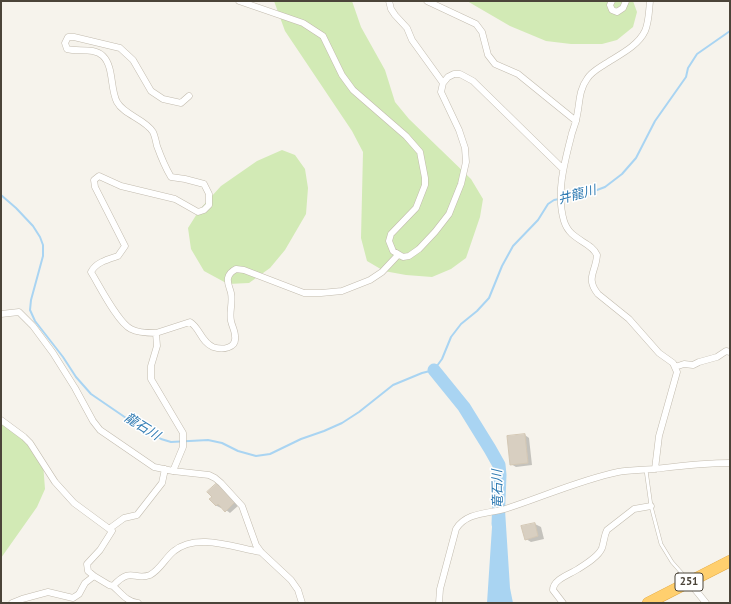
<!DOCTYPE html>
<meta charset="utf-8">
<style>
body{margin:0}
#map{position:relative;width:731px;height:604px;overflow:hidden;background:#f6f3ec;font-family:"PT Sans",sans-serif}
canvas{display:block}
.frame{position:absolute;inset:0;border:2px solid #4b4439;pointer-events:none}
</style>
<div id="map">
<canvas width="731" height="604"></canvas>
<div class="frame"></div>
</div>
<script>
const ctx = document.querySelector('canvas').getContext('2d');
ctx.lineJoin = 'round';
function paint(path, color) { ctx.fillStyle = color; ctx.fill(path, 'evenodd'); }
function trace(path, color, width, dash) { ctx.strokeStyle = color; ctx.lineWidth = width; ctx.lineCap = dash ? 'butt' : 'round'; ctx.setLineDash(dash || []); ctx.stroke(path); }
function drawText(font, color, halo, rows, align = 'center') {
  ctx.font = font + ' "PT Sans","Noto Sans JP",sans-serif'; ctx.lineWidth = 3; ctx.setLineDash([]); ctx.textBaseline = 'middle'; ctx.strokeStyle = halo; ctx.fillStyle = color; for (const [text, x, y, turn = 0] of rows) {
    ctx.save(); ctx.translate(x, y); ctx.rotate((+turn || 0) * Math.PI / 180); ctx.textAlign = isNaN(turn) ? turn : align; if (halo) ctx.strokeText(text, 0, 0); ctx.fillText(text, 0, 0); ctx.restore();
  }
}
paint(new Path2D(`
 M274,1h78l9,26 24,43 10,32 14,17 62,60 12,20 -3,18 -14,41 -15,11 -19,8 -26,-2 -22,-4 -17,-10 -6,-23 2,-86 -11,-21 -67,-100z
 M467,1h166l4,11 -4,15 -16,13 -15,4h-31l-25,-3 -36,-15z
 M282,150l13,5 10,14 3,19 -2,26 -21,36 -15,18 -21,15 -21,1 -24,-13 -13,-22 -3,-21 12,-19 21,-23 36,-25z
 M1,421h3l13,7 14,12 12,23 2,26 -8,18 -36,51z`), '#d2eab5');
paint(new Path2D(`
 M505,510l5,78 3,15h-26l6,-91z`), '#a9d4f2');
paint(new Path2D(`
 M525,435l4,3 3,27 -16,2 -5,-3z
 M217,484l22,21 -9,8 -8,-6 -1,1 -4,-2 -6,-7 2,-2z
 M535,524l6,3 3,12 -13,3 -5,-3z`), '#0003');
trace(new Path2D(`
 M1,195l15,13 17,18 7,11 3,8v11l-12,44 -1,10 5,11 28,36 13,20 15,17 38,26 14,7 18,12 10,3 37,-2 14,3 16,8 18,5 14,-2 31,-15 23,-8 18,-8 17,-11 34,-27 29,-12 12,-3 8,-11 9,-22 10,-13 16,-13 12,-13 13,-32 11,-20 25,-26 10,-16 6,-4 35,-7 16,-6 17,-13 14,-16 19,-37 31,-44 2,-9 9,-14 33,-23`), '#a9d4f2', 2);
trace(new Path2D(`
 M434,370l30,37 26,42 9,16 1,10 -2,49`), '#a9d4f2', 13);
const building = new Path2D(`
 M525,434l3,29 -18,2 -3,-29z
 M217,483l18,19 -10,10 -7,-8 -2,2 -7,-7 3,-2 -5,-5z
 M535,523l3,13 -13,4 -4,-14z`);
paint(building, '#d8cfc1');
trace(building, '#d3c7b4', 1);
const lane = new Path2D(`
 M646,470l5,36 10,38 11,18 15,17`);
const street = new Path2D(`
 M239,1l64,22 20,13 19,39 11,15 53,46 14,16 5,26v7l-9,23 -25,26 -2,7 4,10 10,6 6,-1 10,-7 16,-17 14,-18 12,-30 5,-22 -1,-14 -6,-18 -18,-38 2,-9 5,-6 6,-3h6l13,7 90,88
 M389,1l2,8 4,6 12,13 5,12 31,43
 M427,1l49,23 6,8 6,23 7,9 23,10 58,47
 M612,1l-2,4 2,5 5,2 6,-4 3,-7
 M650,1c-1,9 -1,21 -5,30 -7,15 -26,24 -40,33 -6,4 -14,8 -18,15 -9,12 -7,27 -11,41 -1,6 -4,11 -5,17 -7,27 -15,57 -7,84 6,20 27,20 33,34 -1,17 -12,23 1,39l31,25 30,34 14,10 4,9 -18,64 -4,33
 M1,314l18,-2 14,14 20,27 22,35 18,33 7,9 54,37 19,4 36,4 6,3 6,5 21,23 14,39 5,7 30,28 7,10 4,13
 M156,333l34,-11c10,6 11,20 23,25 9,3 24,2 22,-11 0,-5 -3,-10 -4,-15 -2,-9 2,-18 0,-28 -1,-5 -4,-9 -3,-15 1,-4 4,-7 8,-9l8,1 60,23h17l21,-2 28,-11 12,-8 16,-17
 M675,367l9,-3 9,1 6,-3 18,-5 9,-6 4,1
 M1,420l23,17 6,6 25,39 19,21 38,28 -12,19 -13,14 1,7 6,5 -9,7 -6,11 -6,4 -25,-6 -26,7 -10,4
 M173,471l10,-24v-14l-32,-54v-13l6,-20 -1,-13c-8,0 -18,0 -25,-4 -13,-6 -32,-44 -40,-57 5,-10 18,-13 27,-16l7,-10 -30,-59 -1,-7 5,-4 22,10 54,13 23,13 6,-2 5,-5v-11l-5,-10 -19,-5 -14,-2c-6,-10 -10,-20 -14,-31 -1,-4 -2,-10 -4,-14 -8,-13 -29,-17 -36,-30 -7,-13 -3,-35 -14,-46 -9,-9 -25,-4 -36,-7l-2,-6 3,-6h6l46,11 13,12 18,31 12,8 18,4 8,-7
 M109,529l15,-11 13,-3 25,-32 3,-14
 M94,576l15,9 4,1c18,-20 21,-5 37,-11 10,-5 16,-18 24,-24 23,-19 61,-3 87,1
 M689,582l17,21
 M113,586c8,7 14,16 25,17
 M439,603l1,-14 16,-60c11,-18 35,-15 52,-21 37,-12 72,-28 110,-36 12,-2 24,-2 36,-3 26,-3 50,-6 76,-6
 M563,603l-10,-13c0,-11 18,-16 25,-21 8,-5 21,-13 24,-21 2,-6 2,-12 5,-18l27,-21 17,-3`);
const highway = new Path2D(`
 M648,603l82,-42`);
trace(lane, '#c2bbae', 4);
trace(street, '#c2bbae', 7);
trace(highway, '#e0a43c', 12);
trace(lane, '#fff', 3);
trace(street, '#fff', 6);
trace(highway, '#ffcf6e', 11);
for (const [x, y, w] of [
 [689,582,28]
]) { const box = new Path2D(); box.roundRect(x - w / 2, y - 9, w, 18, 3); ctx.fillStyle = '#fff'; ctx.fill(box); trace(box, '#4b4439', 1); }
drawText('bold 11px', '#4b4439', null, [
 ["251",689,582]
]);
drawText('italic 13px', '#2e7ab2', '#fff', [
 ["井龍川",577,195,-15],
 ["龍石川",142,427,32],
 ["竜石川",498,489,-91]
]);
</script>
